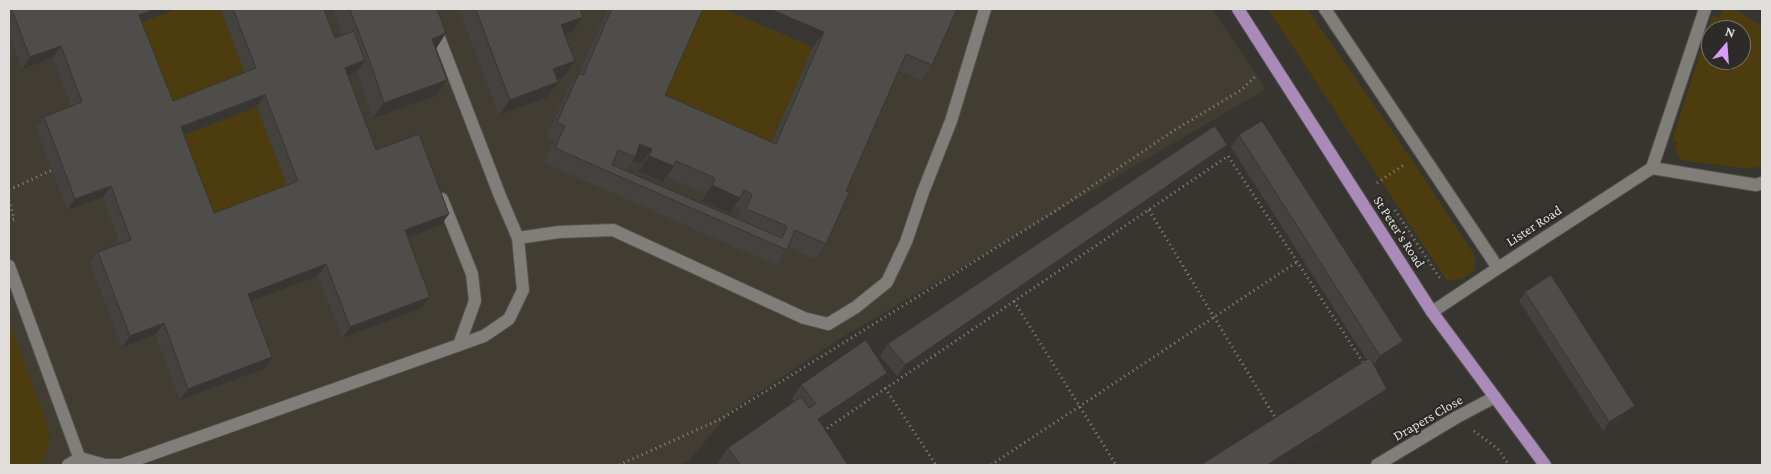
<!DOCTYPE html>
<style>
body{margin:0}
#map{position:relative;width:1771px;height:474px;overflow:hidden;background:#363530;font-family:"Crimson Pro",serif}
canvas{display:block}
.frame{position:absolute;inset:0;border:10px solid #dfdedb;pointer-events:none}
.north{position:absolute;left:1701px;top:20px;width:50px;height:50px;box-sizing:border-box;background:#2c2b27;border:1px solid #74736f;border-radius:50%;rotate:18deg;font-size:14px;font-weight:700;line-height:20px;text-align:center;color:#dfdedb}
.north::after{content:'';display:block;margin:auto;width:18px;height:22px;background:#d79bf9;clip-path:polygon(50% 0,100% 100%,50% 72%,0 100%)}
</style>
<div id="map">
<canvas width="1771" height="474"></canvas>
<div class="frame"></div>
<div class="north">N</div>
</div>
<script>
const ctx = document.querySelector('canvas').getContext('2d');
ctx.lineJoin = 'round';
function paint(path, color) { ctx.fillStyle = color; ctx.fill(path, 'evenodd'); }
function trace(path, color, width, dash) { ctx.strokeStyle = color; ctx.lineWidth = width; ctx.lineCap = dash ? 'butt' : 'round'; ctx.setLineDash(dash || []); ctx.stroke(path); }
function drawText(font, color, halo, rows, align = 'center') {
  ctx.font = font + ' "Crimson Pro",serif'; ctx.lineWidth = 4.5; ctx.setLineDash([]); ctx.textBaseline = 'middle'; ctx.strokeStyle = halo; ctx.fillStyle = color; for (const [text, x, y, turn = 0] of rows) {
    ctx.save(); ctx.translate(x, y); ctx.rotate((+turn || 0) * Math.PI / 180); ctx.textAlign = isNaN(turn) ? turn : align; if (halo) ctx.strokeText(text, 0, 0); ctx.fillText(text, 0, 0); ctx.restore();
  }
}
paint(new Path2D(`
 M9,9h1203l54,80 -425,249 -109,72 -44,52 -9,3h-670z`), '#413d33');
paint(new Path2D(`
 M177,9h44l27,71 -83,32 -34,-86z
 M699,9h25l89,38 -48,112 -111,-48z
 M1268,9h39l102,146 66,101v8l-2,8 -11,7 -15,2z
 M1723,9h11l28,17v140l-13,3 -68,-9 -6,-10 2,-8 -5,-1 40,-125 8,1zM1711,30h30v30h-30z
 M257,107l33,85 -84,33 -33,-86z
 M9,322l41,108c-1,10 -1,31 -13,35 -6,2 -22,0 -28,0z`), '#4d3d0e');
const lane = new Path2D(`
 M442,199l30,75 3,27 -16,44
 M518,238l41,-6 54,-2 191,88 24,6 28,-17 31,-25 19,-40 17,-50 28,-71 34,-112
 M9,266l73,199
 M68,465l12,-7 25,7h16l338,-120 25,-9 25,-17 14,-29 -5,-52 -18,-42 -72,-187`);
const street = new Path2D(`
 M1325,9l173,259
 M1652,168l104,17 6,-2
 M1432,312l66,-44 154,-100 53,-159
 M1377,465l80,-48 38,-20`);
const primary = new Path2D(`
 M1238,9l194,303 113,153`);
trace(lane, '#54524f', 14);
trace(street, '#54524f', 14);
trace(primary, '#54524f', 14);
trace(new Path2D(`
 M1377,183l28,-19
 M9,190l43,-20
 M9,200l5,19 -5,2
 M1149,210l127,209
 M1395,210l46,70
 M1014,301l102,164
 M885,388l51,77
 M823,431l405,-275 136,208
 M1474,431l24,18 11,16
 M619,465l102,-46 336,-209 116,-79 68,-41 16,-15
 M991,465l306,-203`), '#898884', 3, [1, 4]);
trace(lane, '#807e79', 12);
trace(street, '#807e79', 12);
trace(primary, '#a98ab9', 12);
paint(new Path2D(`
 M9,9h168l-35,13 31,79 72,-28 -24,-64h103l11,29 8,-3 -10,-26h104l-2,40 1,47 -63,22 -16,-46 -9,3 28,75 65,75 -33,13 22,59 -8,11 -80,30 -24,-62 -67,25 21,56 -8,12 -84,31 -25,-65 -33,12 -32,-84 8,-11 22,-8 -17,-47 -36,13 -31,-82 8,-11 27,-11 -18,-49 -31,12 -13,-35zM257,107l30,78 -73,28 -30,-78z
 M459,9h121l3,8 -11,15 -8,3v42l-7,2 -10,18 -48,18z
 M608,9h95l-38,86 107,47 41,-95 -89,-38h233l-25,56 -11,15 -22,-9 -53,120 -20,53 -11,15 -27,-12 -12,18 -232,-102 10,-22 -8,-3 22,-49 11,-16zM632,161l9,3 -3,7 25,11 4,-5 37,16 -3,8 29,12 5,-7 6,3 -4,10 -112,-49z
 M1239,135l156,218 -21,13 13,23 -9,14 -99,62h-78l166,-105 -136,-213z
 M1219,156l-322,220 -17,-20 8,-12z
 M1525,292l104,122 -26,17 -84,-130z
 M801,385l76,1 -56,38 27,41h-127l-3,-3 10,-14 66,-47 -2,-3z`), '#44423f');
paint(new Path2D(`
 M155,9h22l-46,17 8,-11z
 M724,9h46l54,23 -11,15z
 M583,17l-11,15 -22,8 11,-15z
 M446,33l-10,16 -4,-10z
 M61,46l-8,11 -31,12 8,-12z
 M365,60l-8,12 -20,7 8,-11z
 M575,61l-11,16 -22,8 11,-16z
 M447,80l-11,16 -63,22 11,-15z
 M558,82l-11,15 -48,18 11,-15z
 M265,95l-8,12 -84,32 8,-12z
 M640,144l12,5 -11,15 -9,-3 3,-4z
 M1227,145l-8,11 -322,220 8,-11z
 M649,156l25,10 -11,16 -25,-11z
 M712,185l28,13 -10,15 -29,-12z
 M111,186l-8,11 -36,13 8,-11z
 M449,214l-8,11 -44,17 8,-12z
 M326,264l-8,12 -78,29 8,-11z
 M430,297l-8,11 -80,30 8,-11z
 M164,323l-9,12 -33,12 8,-11z
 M1403,341l-8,12 -23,14 8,-11z
 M272,357l-8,12 -84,31 8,-11z
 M887,373l-10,13 -69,47 10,-14z
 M1387,389l-9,14 -99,62h-12z
 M1635,406l-6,8 -26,17 6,-9z`), '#373633');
const building = new Path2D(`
 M12,9h143l-16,6 34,86 83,-33 -23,-59h91l11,29 19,-7 5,14 6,15 -20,8 31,82 43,-16 30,80 -44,16 25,67 -80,30 -24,-63 -78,30 24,63 -84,32 -24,-66 -34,13 -32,-84 33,-12 -20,-54 -36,13 -31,-82 38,-15 -21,-56 -31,11zM265,95l33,86 -84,32 -33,-86z
 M350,9h87l9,24 -14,6 15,41 -63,23 -16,-47z
 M476,9h104l3,8 -22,8 14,36 -22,8 5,13 -48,18z
 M612,9h91l-38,86 111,49 48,-112 -54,-23h187l-25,56 -26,-11 -60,137 3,2 -23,51 -31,-14 -8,20 -232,-102 10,-22 -8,-4 22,-49 4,2zM640,144l12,5 -3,7 25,10 2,-5 39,17 -3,7 28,13 4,-8 8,4 -6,15 41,17 -5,12 -170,-73 6,-15 17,7z
 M1262,121l141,220 -23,15 -141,-221z
 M1215,126l12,19 -322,220 -17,-21z
 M1551,275l84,131 -26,16 -84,-130z
 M866,340l21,33 -69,46 30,46h-108l-12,-17 73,-51 8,11 7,-4 -15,-19z
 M1370,358l17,31 -120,76h-66z`);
paint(building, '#4f4d49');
trace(building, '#373633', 1);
drawText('14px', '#dfdedb', '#2c2b27', [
 ["Lister Road",1534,226,-33],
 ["St Peter's Road",1399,232,57],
 ["Drapers Close",1428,418,-30]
]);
</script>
